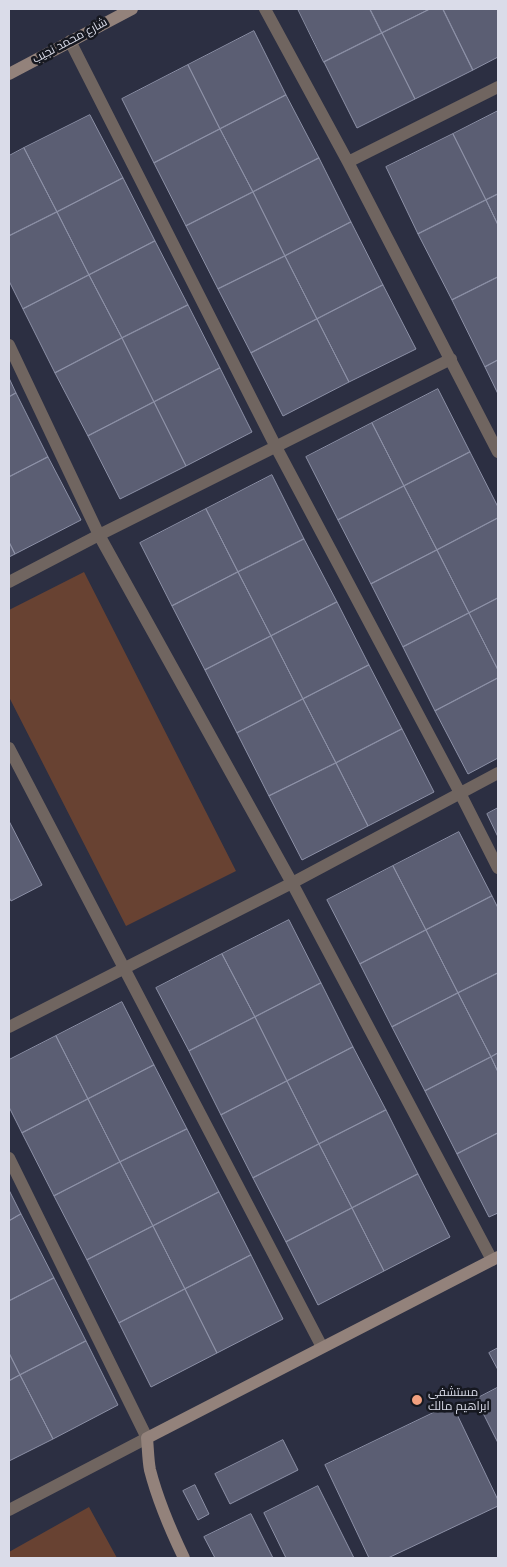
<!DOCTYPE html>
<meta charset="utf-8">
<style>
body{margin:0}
#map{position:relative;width:507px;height:1567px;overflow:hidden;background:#2c2f42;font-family:"DM Sans",sans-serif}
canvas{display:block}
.frame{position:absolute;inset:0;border:10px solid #dadce9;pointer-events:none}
</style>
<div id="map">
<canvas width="507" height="1567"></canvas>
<div class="frame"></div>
</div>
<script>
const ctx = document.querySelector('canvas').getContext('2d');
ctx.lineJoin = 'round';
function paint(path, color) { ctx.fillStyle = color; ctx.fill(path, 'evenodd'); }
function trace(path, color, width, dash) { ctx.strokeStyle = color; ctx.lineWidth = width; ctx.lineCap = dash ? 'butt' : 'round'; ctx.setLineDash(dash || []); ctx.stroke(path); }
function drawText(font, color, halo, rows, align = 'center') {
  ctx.font = font + ' "DM Sans",Cairo,sans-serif'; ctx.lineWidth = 5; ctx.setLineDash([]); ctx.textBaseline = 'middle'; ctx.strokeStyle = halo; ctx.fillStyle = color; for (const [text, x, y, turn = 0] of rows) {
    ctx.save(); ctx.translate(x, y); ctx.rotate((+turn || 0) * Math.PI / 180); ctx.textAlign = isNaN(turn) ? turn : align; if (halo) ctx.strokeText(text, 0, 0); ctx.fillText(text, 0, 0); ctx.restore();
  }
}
paint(new Path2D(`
 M84,572l152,299 -110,55 -117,-229v-87z
 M89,1507l28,51h-108v-6z`), '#684232');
const building = new Path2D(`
 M298,9h72l12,24 -58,29z
 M370,9h60l-48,24z
 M430,9h13l30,61 -58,29 -33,-66z
 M443,9h55v48l-25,13z
 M254,31l32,64 -66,34 -32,-64z
 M382,33l33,66 -58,29 -33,-66z
 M188,65l32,64 -66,34 -32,-64z
 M286,95l33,63 -66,34 -33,-63z
 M498,111v83l-12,6 -33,-66z
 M90,115l33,63 -66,34 -33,-64z
 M220,129l33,63 -67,34 -32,-63z
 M453,134l33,66 -68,34 -32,-67z
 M24,148l33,64 -48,24v-80z
 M319,158l32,64 -66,34 -32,-64z
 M123,178l32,63 -66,34 -32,-63z
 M253,192l32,64 -67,33 -32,-63z
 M498,194v31l-12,-25z
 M486,200l12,25v52l-46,23 -34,-66z
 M57,212l32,63 -66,34 -14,-28v-45z
 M351,222l32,63 -66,34 -32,-63z
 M155,241l33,64 -66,33 -33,-63z
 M285,256l32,63 -66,34 -33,-64z
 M89,275l33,63 -67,35 -32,-64z
 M498,277v83l-13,7 -33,-67z
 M383,285l33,64 -67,33 -32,-63z
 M188,305l32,63 -66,34 -32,-64z
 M317,319l32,63 -66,34 -32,-63z
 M122,338l32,64 -66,34 -33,-63z
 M498,360v34l-13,-27z
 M220,368l32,64 -66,34 -32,-64z
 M9,378l7,15 -7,4z
 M438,389l32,63 -66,34 -32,-63z
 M16,393l32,64 -39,20v-80z
 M154,402l32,64 -66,33 -32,-63z
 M372,423l32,63 -66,34 -32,-63z
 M470,452l28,55v11l-61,32 -33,-64z
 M48,457l33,63 -66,34 -6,-12v-65z
 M272,475l32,64 -66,33 -32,-63z
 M404,486l33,64 -66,34 -33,-64z
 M206,509l32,63 -66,34 -32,-63z
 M498,518v80l-29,15 -32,-63z
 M304,539l33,63 -66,34 -33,-64z
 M9,542l6,12 -6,3z
 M437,550l32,63 -66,34 -32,-63z
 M238,572l33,64 -66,34 -33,-64z
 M498,598v72l-29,-57z
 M337,602l32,63 -66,34 -32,-63z
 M469,613l29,57v8l-63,33 -32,-64z
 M271,636l32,63 -66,34 -32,-63z
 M369,665l33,64 -66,34 -33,-64z
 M498,678v80l-30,16 -33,-63z
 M303,699l33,64 -67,33 -32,-63z
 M402,729l32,63 -66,34 -32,-63z
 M336,763l32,63 -66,34 -33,-64z
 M498,808v29l-11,-23z
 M9,821l33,64 -31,16 -2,-4z
 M459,832l33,64 -66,34 -33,-64z
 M393,866l33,64 -66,34 -33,-64z
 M492,896l6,12v65l-40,20 -32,-63z
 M289,920l32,63 -66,34 -33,-63z
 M426,930l32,63 -66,34 -32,-63z
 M222,954l33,63 -66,34 -33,-63z
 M498,973v80l-7,4 -33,-64z
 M321,983l32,64 -66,34 -32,-64z
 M458,993l33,64 -66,34 -33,-64z
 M122,1002l32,63 -66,34 -32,-63z
 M255,1017l32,64 -66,34 -32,-64z
 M56,1036l32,63 -66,34 -13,-26v-47z
 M353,1047l33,63 -67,34 -32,-63z
 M498,1053v19l-7,-15z
 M491,1057l7,15v61l-41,21 -32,-63z
 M154,1065l33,64 -67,33 -32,-63z
 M287,1081l32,63 -66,34 -32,-63z
 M88,1099l32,63 -66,34 -32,-63z
 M386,1110l32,64 -66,34 -33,-64z
 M187,1129l32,63 -66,34 -33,-64z
 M498,1133v80l-9,4 -32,-63z
 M319,1144l33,64 -66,34 -33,-64z
 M120,1162l33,64 -66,34 -33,-64z
 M418,1174l32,63 -66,34 -32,-63z
 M9,1190l12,24 -12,7z
 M219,1192l32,63 -66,34 -32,-63z
 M352,1208l32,63 -66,34 -32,-63z
 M21,1214l33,64 -45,23v-80z
 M153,1226l32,63 -66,34 -32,-63z
 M251,1255l32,64 -66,34 -32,-64z
 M54,1278l32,63 -66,34 -11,-22v-52z
 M185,1289l32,64 -66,34 -32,-64z
 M86,1341l32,64 -65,34 -33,-64z
 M498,1348v22l-9,-17z
 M9,1353l11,22 -11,6z
 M20,1375l33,64 -44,22v-80z
 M497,1388l1,1v54l-22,-44z
 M452,1404l46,96v6l-110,52h-19l-44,-93z
 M283,1440l15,30 -68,34 -15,-30z
 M195,1485l14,29 -11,6 -15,-29z
 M318,1486l36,72h-68l-22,-45z
 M251,1514l22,44h-58l-11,-21z`);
paint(building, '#5b5e73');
trace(building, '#8c90a6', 1);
trace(new Path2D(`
 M265,9l83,153 150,290
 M70,41l206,406 184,346 38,75
 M348,162l150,-75
 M9,345l90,190 193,348 200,377
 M9,582l90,-47 352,-176
 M9,748l313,599
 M9,1027l283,-144 206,-110
 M9,1158l138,280 -138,72`), '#706560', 12);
trace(new Path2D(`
 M9,74l123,-65
 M184,1558c-14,-29 -26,-57 -34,-88 -2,-10 -2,-22 -3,-32l351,-181`), '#93827b', 12);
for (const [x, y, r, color] of [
 [417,1400,6,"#f2a07f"]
]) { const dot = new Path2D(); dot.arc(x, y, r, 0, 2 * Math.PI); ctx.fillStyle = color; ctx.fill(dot); trace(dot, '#161820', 2); }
drawText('12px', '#dadce9', '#161820', [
 ["شارع محمد نجيب",70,41,-28]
]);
drawText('12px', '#dadce9', '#161820', [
 ["مستشفى",428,1393],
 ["ابراهيم مالك",428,1407]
], 'left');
</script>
